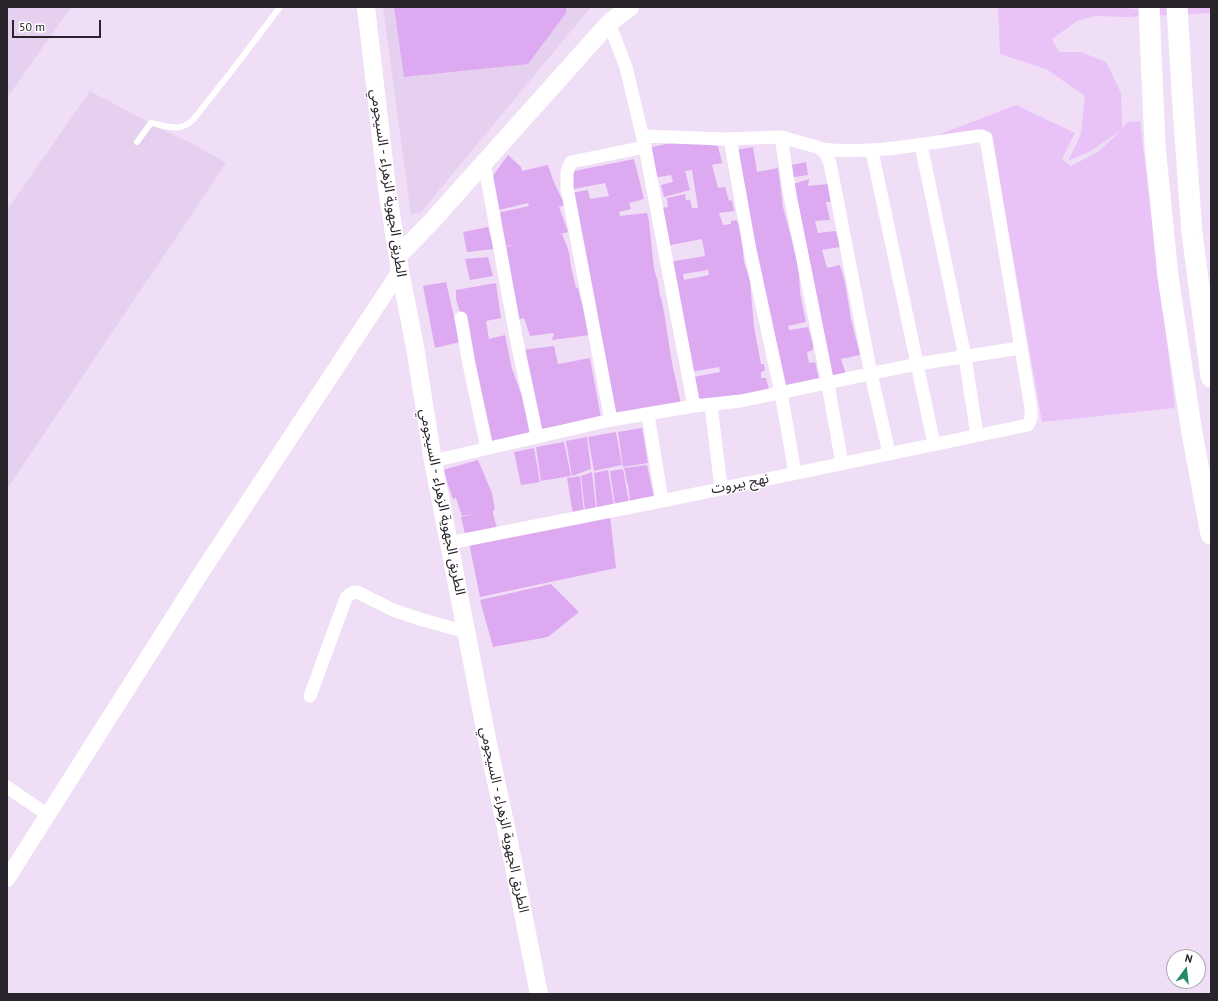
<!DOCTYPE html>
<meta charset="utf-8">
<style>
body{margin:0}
#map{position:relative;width:1218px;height:1001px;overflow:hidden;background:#f0def7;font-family:"PT Sans",sans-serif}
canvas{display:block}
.frame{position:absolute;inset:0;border:8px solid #29232b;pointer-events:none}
.north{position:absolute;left:1166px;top:949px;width:40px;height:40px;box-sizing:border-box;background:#fff;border:1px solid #a9a7aa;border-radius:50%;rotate:15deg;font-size:11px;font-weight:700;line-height:16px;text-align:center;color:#29232b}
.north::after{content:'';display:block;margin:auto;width:14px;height:18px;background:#228c6a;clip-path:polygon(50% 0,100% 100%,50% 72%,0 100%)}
.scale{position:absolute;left:12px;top:20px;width:89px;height:18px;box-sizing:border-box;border:2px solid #29232b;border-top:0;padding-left:5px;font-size:12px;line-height:14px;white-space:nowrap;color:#29232b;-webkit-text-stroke:3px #fff;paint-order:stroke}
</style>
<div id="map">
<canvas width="1218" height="1001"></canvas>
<div class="frame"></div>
<div class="north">N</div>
<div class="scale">50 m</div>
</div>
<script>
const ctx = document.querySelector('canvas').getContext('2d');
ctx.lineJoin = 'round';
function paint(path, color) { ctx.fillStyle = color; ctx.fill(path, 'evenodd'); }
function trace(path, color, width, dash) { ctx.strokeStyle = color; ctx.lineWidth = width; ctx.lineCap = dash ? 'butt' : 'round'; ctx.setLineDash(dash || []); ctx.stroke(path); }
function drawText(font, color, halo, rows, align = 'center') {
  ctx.font = font + ' "PT Sans","Noto Sans Arabic",sans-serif'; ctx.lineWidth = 3; ctx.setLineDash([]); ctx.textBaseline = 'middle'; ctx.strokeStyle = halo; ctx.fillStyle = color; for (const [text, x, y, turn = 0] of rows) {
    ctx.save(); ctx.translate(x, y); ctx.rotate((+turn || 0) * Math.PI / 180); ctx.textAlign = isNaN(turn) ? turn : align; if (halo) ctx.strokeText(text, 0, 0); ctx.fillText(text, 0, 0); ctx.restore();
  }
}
paint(new Path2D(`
 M7,7h64l-64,91z
 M383,7h208l-170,205 -10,3z
 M90,91l75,40 32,15 29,17 -219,326v-279z`), '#e6d0ef');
paint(new Path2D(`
 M998,7h131l1,2 81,-2v6l-84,4 -32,-1 -18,5 -25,18 7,13h22l25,10 15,31 1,35 6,-6 12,-1 35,287 -133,14 -51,-290 -53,3 78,-30 59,28 -13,26 9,7 27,-14 22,-21 -31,21 -21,9 13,-27 4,-38 -39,-27 -46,-15z`), '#e9c2f8');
paint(new Path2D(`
 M394,7h172v6l-38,51 -124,13z
 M675,142l25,2 18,2 4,17 -10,2 6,23 7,-1 4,14 3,-1 2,11 -15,2 4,12 8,-1v-3l6,-1 4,11 3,31 6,19 4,46 7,37h3l1,6 -4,2v6h5l3,12 -72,12 -4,-25 27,-5 -1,-5 -28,5 -22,-110 36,-6 -3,-17 -36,7 -5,-38 7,-1 -1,-9 18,-4 1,6h4l2,8h6l-6,-38 -7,1 5,19 -26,7 -3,-12 12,-3 -2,-7 -18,3 -5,-30zM708,270l1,5 -25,5 -1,-6z
 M753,147l4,25 21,-4 5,39 13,49 3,18 1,19 6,29 -18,4 1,4 19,-3 5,17v6l-6,2 2,11 6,-1 4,17 -37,9 -47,-238z
 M508,155l13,12 1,4 26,-6 5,15 9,19 1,-1 2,7 -6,2 9,25 -15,4 9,-2 7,18 2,15 5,21h2l12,47 -38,5 2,-7 -24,3 -6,-18 -8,2 -14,-72 14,-4 -14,3 -5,-34 32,-7 -1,-3 -33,8 -6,-30z
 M634,159l10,40 -15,4 2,6 -12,3 1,4 27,-3 2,8 5,48 4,13 2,15h1l3,15 8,51 9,41 -66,13 -45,-224 18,-3 2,9 19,-3 -4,-13 -31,6 -5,-17z
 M806,162l2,13 -19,3 -3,-12z
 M809,179l-1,7 20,-2 3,18h-5l4,18 -15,1 3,12 18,-2 4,16 -18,3 5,18 13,-3 5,17 6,37 9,36 -19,4 6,18 -18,3 -12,-84h-5l-22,-111z
 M488,227l6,22 -27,3 -4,-20z
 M488,257l5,19 -23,4 -5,-21z
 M446,282l14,60 -25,6 -12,-62z
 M496,283l5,35 -15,3 3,18 16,-4 7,34 12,32 8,31 -44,11 -19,-100 -13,-44v-9z
 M554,346l4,18 32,-6 11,60 -61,11 -18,-79z
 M642,428l6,35 -25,4 -5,-35z
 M616,432l6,33 -28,6 -6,-34z
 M587,437l4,32 -19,7 -6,-35z
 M564,442l7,34 -30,5 -5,-34z
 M534,448l6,34 -19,3 -7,-33z
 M478,460l14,33 3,17h-2v4l4,14 -32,6 -4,-17 14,-3 -13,2 -6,-18 -3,1 -10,-29z
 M647,465l7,32 -24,6 -2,-19 -1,-1 -3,-15z
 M623,469l6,34 -14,3 -5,-35z
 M608,470l6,36 -17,3 -3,-36z
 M592,472l4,37 -11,2 -4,-35z
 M580,476l4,37 -11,2 -6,-37z
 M610,516l6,52 -136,29 -11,-54z
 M551,584l28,28 -31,25 -55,10 -13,-47z`), '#ddaaf1');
trace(new Path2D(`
 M137,142l14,-19c17,3 27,10 42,-3l44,-56 43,-57`), '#fff', 6);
trace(new Path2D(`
 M643,136l82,3 56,-2 36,10 8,5 5,11 41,211 18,79
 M781,137l9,58 38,189 14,80
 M730,139l19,106 32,148 14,80
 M921,145l44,212 12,78
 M872,151l62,293
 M484,162l32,175 21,99
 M461,318l8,46 18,84
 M711,405l10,83
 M694,406l47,-5 176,-37 103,-16
 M648,415l14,86
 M611,420l-44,-232v-16l4,-10 74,-15
 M433,461l178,-41 83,-14 -49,-259 -19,-80 -17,-44
 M449,543l213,-42 366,-76 3,-7v-10l-45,-270 -4,-2h-4c-52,7 -104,19 -157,13
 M310,696l36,-98c3,-4 6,-6 11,-6l36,18 27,9 46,13
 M7,787l41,28`), '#fff', 13);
trace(new Path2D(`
 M7,879l196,-309 197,-299`), '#fff', 16);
trace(new Path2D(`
 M366,7l21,181 13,83 15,76 18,114 55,283 20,93 31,157
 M398,256l34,-35 177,-198 21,-16`), '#fff', 18);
trace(new Path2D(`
 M1149,7l6,139 13,131 24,156 19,101
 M1177,7l6,101 9,125 19,144`), '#fff', 21);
drawText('14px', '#29232b', '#fff', [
 ["الطريق الجهوية الزهراء - السيجومي",388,183,82],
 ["نهج بيروت",740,484,-11],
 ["الطريق الجهوية الزهراء - السيجومي",442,502,79],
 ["الطريق الجهوية الزهراء - السيجومي",504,820,78]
]);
</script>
